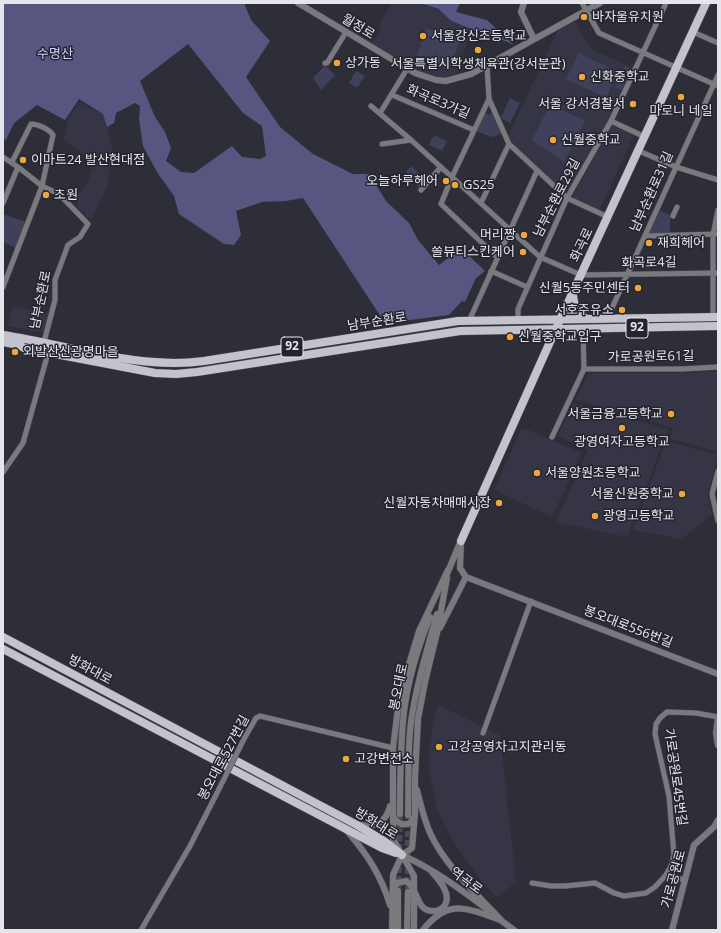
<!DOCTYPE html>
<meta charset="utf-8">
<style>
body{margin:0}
#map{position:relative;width:721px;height:933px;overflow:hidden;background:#2d2e38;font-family:"Open Sans",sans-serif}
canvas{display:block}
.frame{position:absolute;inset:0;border:4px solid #e5e5ec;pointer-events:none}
</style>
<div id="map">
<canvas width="721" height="933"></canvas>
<div class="frame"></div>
</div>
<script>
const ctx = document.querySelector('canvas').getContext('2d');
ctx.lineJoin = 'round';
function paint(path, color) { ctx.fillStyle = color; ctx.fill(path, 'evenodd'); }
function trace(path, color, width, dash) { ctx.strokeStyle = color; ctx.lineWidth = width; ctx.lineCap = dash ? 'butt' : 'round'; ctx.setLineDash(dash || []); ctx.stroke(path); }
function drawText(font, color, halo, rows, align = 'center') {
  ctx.font = font + ' "Open Sans","Noto Sans KR",sans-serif'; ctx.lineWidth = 3; ctx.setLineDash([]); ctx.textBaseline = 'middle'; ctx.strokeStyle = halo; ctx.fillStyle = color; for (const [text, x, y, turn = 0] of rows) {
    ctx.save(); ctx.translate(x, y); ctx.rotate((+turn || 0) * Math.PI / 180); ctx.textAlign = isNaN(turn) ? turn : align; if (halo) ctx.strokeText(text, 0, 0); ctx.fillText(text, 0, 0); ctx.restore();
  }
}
paint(new Path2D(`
 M392,3h28l19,6 11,11 22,9 -16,45 -7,3h-14l-18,-7 -45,-27 9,-14 -2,-4z
 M575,21l16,28 42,19 -26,56 -39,68h-3l-54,-48 -3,-8 50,-106z
 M79,102l24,12 9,33 -4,36 -15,35h-6l-1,-4 -8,-6 -3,-9 13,-18 6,-17 -30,-25 4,-17 -1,-1z
 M612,125l22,10 -35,76 -25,-11 -1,-5z
 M13,306l36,7 -5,20 -36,-7 2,-13z
 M718,371v81l-48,-13 3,-11 -98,-28 14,-27h93z
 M573,403l95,26 -41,108 -71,-15 32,-72 -31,-14z
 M526,429l54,23 1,3 -29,62 -58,-27 26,-59z
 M666,441l52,14 -10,39 4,20 -30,25 -49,-9z
 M438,705l62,30 16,147 -19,16 -15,-16 -28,-39 -17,-34 -7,-36v-24l3,-24z`), '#353546');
paint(new Path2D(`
 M426,28l34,12 -10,28 -33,-12z
 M579,53l39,19 -12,26 -40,-19z
 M325,65l10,10 -14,15 -8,-12z
 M625,66l6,3 -10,21 -6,-3z
 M356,71l9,5 -8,12 -8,-5z
 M510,98l10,5 -10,20 -9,-5z
 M550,104l35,17 -21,41 -32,-22z
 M492,111l9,23 -10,3 -15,-6 8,-18 6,2z
 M434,135l13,6 -5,10 -13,-6z
 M411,166l16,15 -7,8 -14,-17z
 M659,210l11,5v19h-23z
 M3,214l23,8 -10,26 -13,-6z`), '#40405a');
paint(new Path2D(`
 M3,3h241l7,17 19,21 -24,36 34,50 33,27 40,20h16l17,27 23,22 9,17 21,25 9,-7 -1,-2 12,-10 26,25 -9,7 -11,24 -3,-1 -13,14 -55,7 -13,-5 -78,-119 -17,3 -24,1 -26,9 5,24 -7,10 -10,-1 -45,-30 -5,-18 -17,-24 -14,-26 -4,-27 1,-13 -5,-3 -19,10 -2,10 -7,4 -4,-13 -24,-15 -14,21 -28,-15 -23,18 -8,17 -3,-2zM188,44l55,69 19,13 4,30 -6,3 -18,-2 -10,-11 -38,27 -13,-1 -15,-11 5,-13 -6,-16 -10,-15 -15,-36z
 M420,3h40l-4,9 31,8 27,25 -18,-8 -23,-7 -23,-10 -11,-11z`), '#575680');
trace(new Path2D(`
 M399,850l1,-36
 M408,855v-40
 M398,891l1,-29
 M408,892v-28`), '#494953', 6, [6, 3]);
const minor = new Path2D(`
 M582,3l17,30 119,53
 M693,32l25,11
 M325,63h2l19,-31
 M487,65l2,34 20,45 58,54 41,19
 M392,95l82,35
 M489,99l-37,78 -11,27 56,53
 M371,106l40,34 129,117 41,18 137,-2
 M380,113l27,-44
 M611,121l34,16
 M382,144l29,-4
 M639,151l37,16 42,13
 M3,157l15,10 24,19 17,8 29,30 -8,13 -12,8 -13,35v20l-11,42
 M421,190l20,-23
 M3,203l15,-36
 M481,203l28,-59
 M673,216l4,-9
 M645,236l73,-2
 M491,271l36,16
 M3,287l39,-101 11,-51c-4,-6 -15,-11 -22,-11l-19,38
 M713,317v-82l5,-25
 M607,319l111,-244
 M518,320v-11l49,-111 44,-77 55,-118
 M469,321l68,-150
 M584,369h98l36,-2
 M552,437l32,-68 -1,-40
 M718,471l-6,23 6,27
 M3,472l20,-29 25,-90
 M483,733l48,-132
 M244,739l12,-21 4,-2 133,32
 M666,875l19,5
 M532,883l19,3h14l30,-3 19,10 10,3 22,-3 9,-6 11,-12 5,-9 3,-11 -5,-59 -14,-62 1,-10 4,-6 7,-6 29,1 22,4
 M141,930l49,-84 30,-59`);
const tertiary = new Path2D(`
 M298,3l117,70 21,7 10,1 25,-7 129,-71
 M524,3l-3,9 13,27
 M461,541l-1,27 6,9 252,97
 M447,574l12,-29
 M440,628l26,-51
 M718,718l-2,15 2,12
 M417,790c4,16 7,30 14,45 16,33 46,59 71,86
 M400,814c0,-34 0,-68 4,-102 4,-32 14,-65 26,-95
 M393,815c4,9 9,11 17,8l4,-6
 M408,815c1,-31 -1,-62 3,-93 5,-36 16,-72 26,-108
 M360,825c16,2 26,-2 30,-19
 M347,831c20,23 34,44 43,74
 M402,855c33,15 58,34 86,55
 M393,890l4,-7 9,-2c13,7 9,31 28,30 4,0 8,-2 11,-6 2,-3 2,-8 1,-12 -2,-8 -9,-15 -14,-21
 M499,919l15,11
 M392,930l1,-55 9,-20 10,-7 3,-34v-37l3,-58 7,-37 12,-49 10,-55
 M398,930v-39
 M407,930l1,-38
 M414,930v-54l-21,-37v-91l5,-40 8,-34 13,-43 29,-61
 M423,930c25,-32 45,-22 77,-10
 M672,930l22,-85 20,-18 4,-7`);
const primary = new Path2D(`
 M573,295c1,11 4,17 13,24
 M3,335c66,10 134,35 201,26l254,-40 260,-4
 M3,342l16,3 5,3 131,25 21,1 21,-2 263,-41 258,-5
 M461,541l93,-208 152,-330
 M3,637l354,188 27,16 18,14
 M3,649l379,199 14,5`);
trace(minor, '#4a4b55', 6);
trace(tertiary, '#4a4b55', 7);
trace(primary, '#4a4b55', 9);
trace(minor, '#79797e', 5);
trace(tertiary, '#79797e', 6);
trace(primary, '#c3c3ce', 8);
const minorBridge = new Path2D(`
 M220,787l24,-48`);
trace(minorBridge, '#4a4b55', 6, []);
trace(minorBridge, '#79797e', 5);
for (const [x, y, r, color] of [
 [584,17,4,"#eda83b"],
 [423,36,4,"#eda83b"],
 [478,50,4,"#eda83b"],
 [337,63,4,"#eda83b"],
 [582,77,4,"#eda83b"],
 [681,97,4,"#eda83b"],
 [633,104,4,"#eda83b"],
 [553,140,4,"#eda83b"],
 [23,160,4,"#eda83b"],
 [446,181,4,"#eda83b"],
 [455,185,4,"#eda83b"],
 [46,195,4,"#eda83b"],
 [524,235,4,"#eda83b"],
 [649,243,4,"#eda83b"],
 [523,252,4,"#eda83b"],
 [638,288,4,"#eda83b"],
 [622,310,4,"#eda83b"],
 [510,337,4,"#eda83b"],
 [15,352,4,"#eda83b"],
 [671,414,4,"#eda83b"],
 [622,428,4,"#eda83b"],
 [537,473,4,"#eda83b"],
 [682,494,4,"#eda83b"],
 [499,503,4,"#eda83b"],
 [595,516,4,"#eda83b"],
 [439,747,4,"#eda83b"],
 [346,759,4,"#eda83b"]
]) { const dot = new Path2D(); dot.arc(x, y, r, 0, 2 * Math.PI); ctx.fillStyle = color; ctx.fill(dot); trace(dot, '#24242e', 1.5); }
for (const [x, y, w] of [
 [637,328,22],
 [292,347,22]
]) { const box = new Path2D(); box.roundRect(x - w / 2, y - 10, w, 20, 3); ctx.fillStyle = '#24242e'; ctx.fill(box); trace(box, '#e5e5ec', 1); }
drawText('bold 12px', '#e5e5ec', null, [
 ["92",637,328],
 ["92",292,347]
]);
drawText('13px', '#e5e5ec', '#24242e', [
 ["바자울유치원",592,17],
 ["서울강신초등학교",431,36],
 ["상가동",345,63],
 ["서울특별시학생체육관(강서분관)",478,64,"center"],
 ["신화중학교",590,77],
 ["서울 강서경찰서",625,104,"right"],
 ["마로니 네일",681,111,"center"],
 ["신월중학교",561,140],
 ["이마트24 발산현대점",31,160],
 ["오늘하루헤어",438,181,"right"],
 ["GS25",463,185],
 ["초원",54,195],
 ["머리짱",516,235,"right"],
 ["재희헤어",657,243],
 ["쏠뷰티스킨케어",515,252,"right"],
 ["신월5동주민센터",630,288,"right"],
 ["서호주유소",614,310,"right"],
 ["신월중학교입구",518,337],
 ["외발산신광명마을",23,352],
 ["서울금융고등학교",663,414,"right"],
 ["광영여자고등학교",622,442,"center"],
 ["서울양원초등학교",545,473],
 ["서울신원중학교",674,494,"right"],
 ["신월자동차매매시장",491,503,"right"],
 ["광영고등학교",603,516],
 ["고강공영차고지관리동",447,747],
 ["고강변전소",354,759]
], 'left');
drawText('13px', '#e5e5ec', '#24242e', [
 ["월정로",358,27,31],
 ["화곡로3가길",438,102,23],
 ["남부순환로31길",652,192,-66],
 ["남부순환로29길",557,198,-63],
 ["화곡로",582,245,-65],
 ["화곡로4길",649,263,-1],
 ["남부순환로",41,300,-78],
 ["남부순환로",377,322,-9],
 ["가로공원로61길",651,357,-1],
 ["봉오대로556번길",628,627,21],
 ["방화대로",90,670,28],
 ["봉오대로",399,687,-78],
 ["봉오대로527번길",224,758,-62],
 ["가로공원로45번길",675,777,82],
 ["방화대로",376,824,32],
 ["가로공원로",674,879,-75],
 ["역곡로",466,881,36]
]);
drawText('13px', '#d0d0fa', '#24242e', [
 ["수명산",55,54]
]);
</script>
